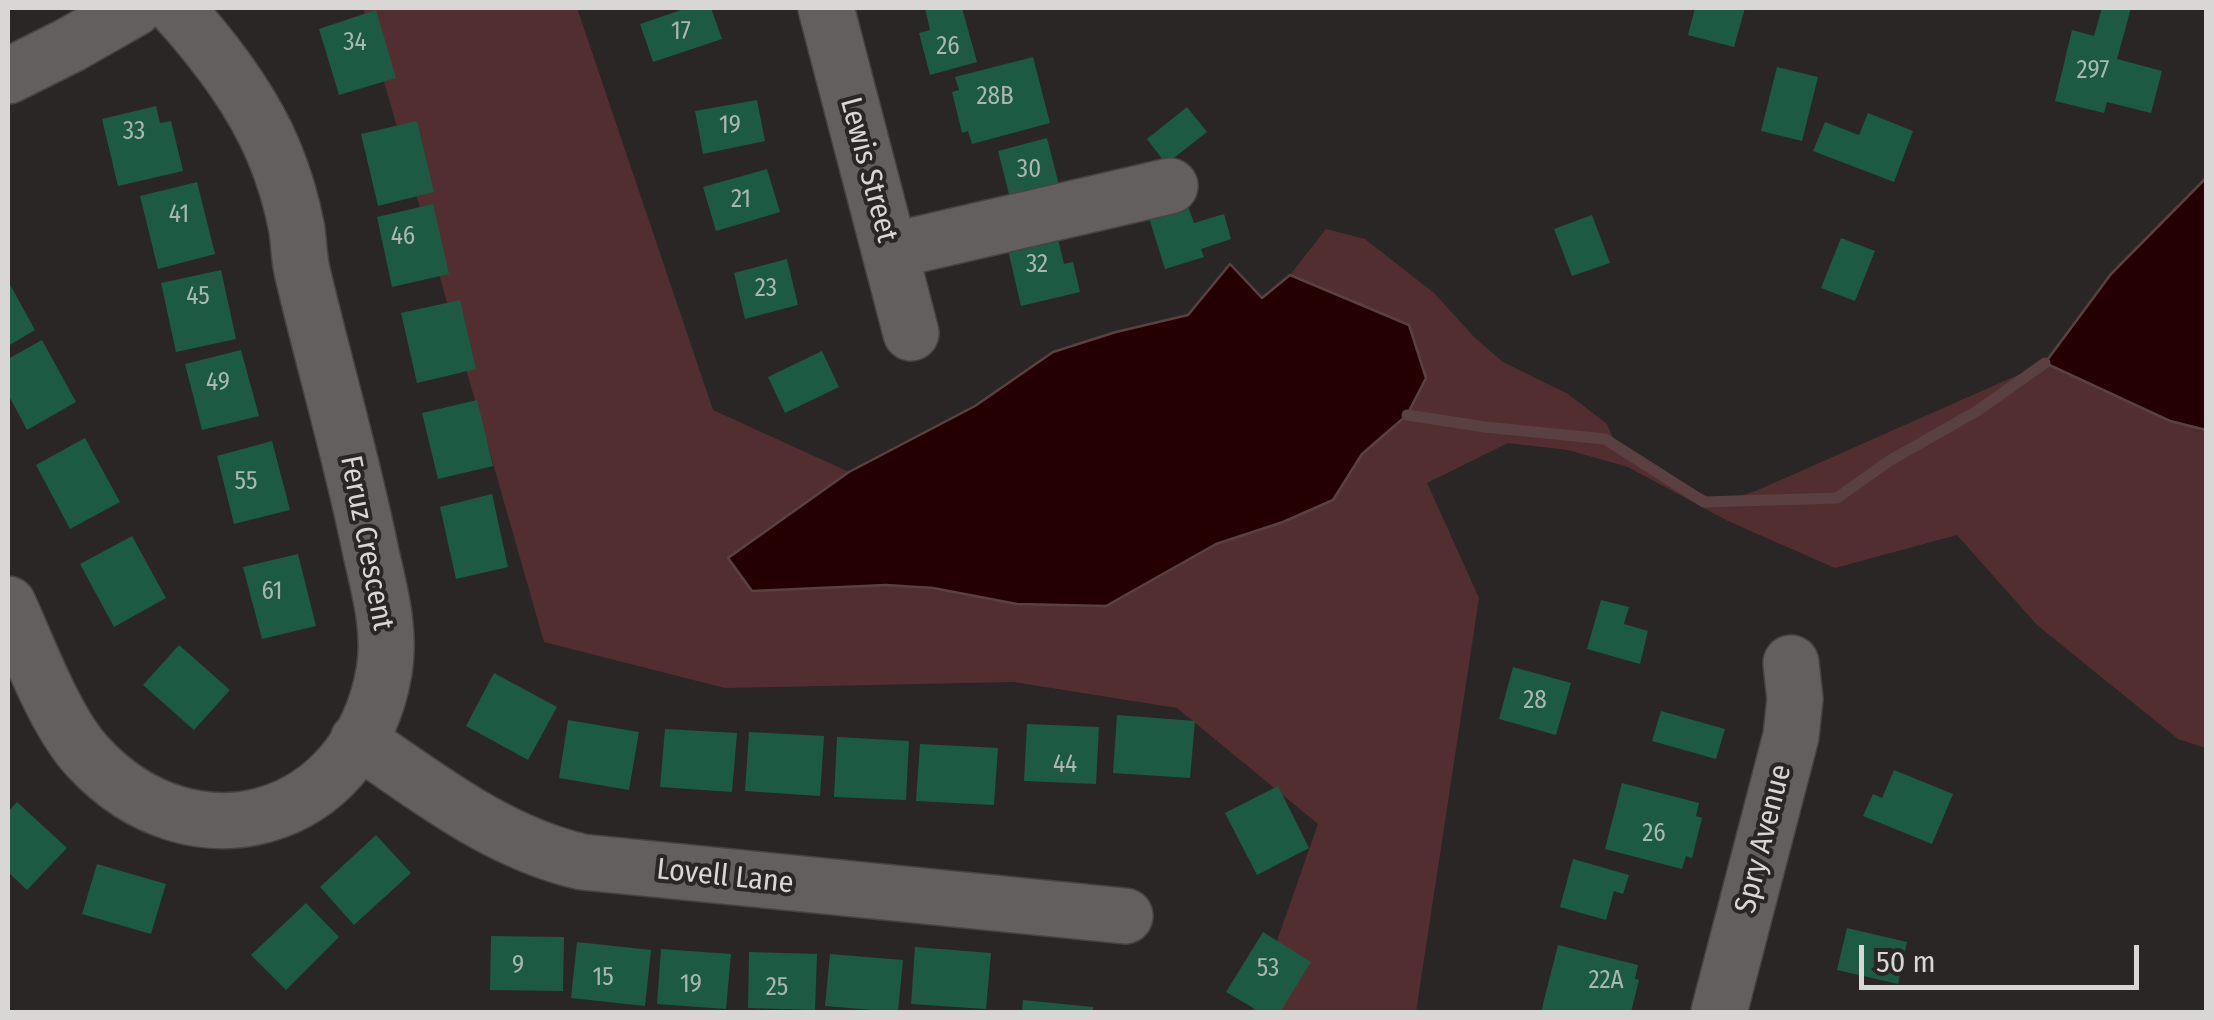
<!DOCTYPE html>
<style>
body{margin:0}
#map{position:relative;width:2214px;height:1020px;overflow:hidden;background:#2a2626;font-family:"Fira Sans Condensed",sans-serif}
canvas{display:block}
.frame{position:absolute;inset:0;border:10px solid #d9d6d6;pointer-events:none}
.scale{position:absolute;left:1859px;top:945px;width:280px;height:45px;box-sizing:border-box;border:5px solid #d9d6d6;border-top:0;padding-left:12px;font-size:30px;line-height:35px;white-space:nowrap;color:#d9d6d6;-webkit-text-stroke:8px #2a2626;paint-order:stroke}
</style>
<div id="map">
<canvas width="2214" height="1020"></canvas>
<div class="frame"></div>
<div class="scale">50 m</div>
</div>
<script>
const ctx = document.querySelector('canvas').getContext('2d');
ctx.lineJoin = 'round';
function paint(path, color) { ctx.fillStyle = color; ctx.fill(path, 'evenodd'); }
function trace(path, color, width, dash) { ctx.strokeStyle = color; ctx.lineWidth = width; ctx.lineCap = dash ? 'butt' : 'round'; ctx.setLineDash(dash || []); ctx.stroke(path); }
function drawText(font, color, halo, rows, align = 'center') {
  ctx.font = font + ' "Fira Sans Condensed",sans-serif'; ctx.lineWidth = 8; ctx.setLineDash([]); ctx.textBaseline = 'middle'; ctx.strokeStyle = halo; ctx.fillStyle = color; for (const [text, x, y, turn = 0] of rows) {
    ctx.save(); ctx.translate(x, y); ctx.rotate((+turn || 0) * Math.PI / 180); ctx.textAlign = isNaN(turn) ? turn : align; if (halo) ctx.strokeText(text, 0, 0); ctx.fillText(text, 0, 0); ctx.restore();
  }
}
paint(new Path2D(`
 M363,8h214l136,402 136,62 -121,86 24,33 134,-6 220,21 110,-62 67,-22 50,-22 29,-46 45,-39 2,-90 -119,-50 36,-46 39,10 69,54 41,45 28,24 65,32 39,30 11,26 102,53 38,-13 287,-127 125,58 36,9v318l-28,-9 -141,-114 -80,-90 -122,33 -107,-47 -100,-54 -60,-17 -60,-7 -81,40 52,115 -63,414h-164l66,-188 -141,-116 -163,-26 -289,6 -181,-46z`), '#532e30');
const water = new Path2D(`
 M2206,178v252l-36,-9 -125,-58 66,-89z
 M1230,264l32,34 28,-23 119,50 17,53 -19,37 -45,39 -29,46 -50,22 -67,22 -110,62 -89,-2 -84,-16 -47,-3 -134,6 -24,-33 121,-86 126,-66 78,-54 63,-20 72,-17z`);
paint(water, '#250003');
trace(water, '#5b4042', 2.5);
trace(new Path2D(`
 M1407,415l78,12 120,12 99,63 133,-4 52,-37 88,-50 68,-48`), '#5b4042', 11);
paint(new Path2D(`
 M687,8h24l11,31 -69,23 -13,-38z
 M925,8h37l15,54 -47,13 -11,-42 11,-3z
 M1695,8h50l-11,39 -46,-12z
 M2102,8h29l-14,51 45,12 -11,42 -44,-11 -3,11 -49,-12 17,-71 22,6z
 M376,10l20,68 -57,17 -20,-66z
 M1033,57l17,66 -78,21 -4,-13 -6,2 -10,-41 7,-2 -4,-13z
 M1777,67l41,10 -16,64 -41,-10z
 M757,100l8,41 -62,13 -8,-43z
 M156,106l4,17 11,-2 12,50 -65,15 -16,-67z
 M1187,107l20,25 -41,32 -19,-25z
 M1868,113l45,18 -19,51 -81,-31 12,-29 34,13z
 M417,121l17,71 -56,14 -17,-72z
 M1047,138l13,51 -49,13 -13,-51z
 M767,169l13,43 -64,19 -13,-44z
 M197,182l18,72 -57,15 -18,-73z
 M433,204l16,70 -57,13 -15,-70z
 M1188,206l6,17 30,-9 7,25 -30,10 3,8 -39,12 -16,-51z
 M1592,215l18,48 -38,13 -18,-47z
 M1841,238l34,13 -20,50 -34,-13z
 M1058,239l6,25 9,-2 7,30 -59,14 -13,-56z
 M787,259l11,46 -53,14 -11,-46z
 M221,270l15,69 -60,13 -15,-69z
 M8,281l27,49 -27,16z
 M460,300l16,69 -59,14 -16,-70z
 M42,340l34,62 -49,28 -19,-36v-35z
 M241,350l18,66 -57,14 -17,-66z
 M822,351l17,36 -54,26 -17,-36z
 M477,400l16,66 -55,13 -16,-66z
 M85,438l35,64 -50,27 -34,-64z
 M272,441l18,69 -56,14 -17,-68z
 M492,494l16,73 -52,12 -16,-72z
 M132,536l34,62 -52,29 -34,-63z
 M298,554l18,72 -54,13 -19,-72z
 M1601,600l28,7 -5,17 24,7 -8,33 -53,-15z
 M179,645l51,45 -36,40 -51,-45z
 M1513,667l58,16 -15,52 -57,-16z
 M494,673l63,34 -29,53 -62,-34z
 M1661,711l64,18 -9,30 -64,-18z
 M1117,715l78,6 -5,57 -77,-5z
 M568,720l71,12 -10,58 -70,-12z
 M1027,724l72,3 -3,57 -72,-3z
 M665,729l72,4 -5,59 -72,-5z
 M749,732l75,4 -4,60 -75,-5z
 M837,737l72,4 -3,59 -72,-3z
 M920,744l78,4 -4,57 -78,-4z
 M1894,770l59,24 -21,50 -69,-28 10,-22 9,4z
 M1622,783l77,20 -3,13 6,2 -10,40 -6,-2 -4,13 -77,-20z
 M1278,786l31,62 -52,27 -32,-62z
 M17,802l50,46 -40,42 -19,-18v-60z
 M376,835l35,38 -57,52 -34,-38z
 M1573,859l56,16 -6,19 -9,-3 -8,29 -46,-13z
 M97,864l69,20 -15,50 -69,-20z
 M306,903l33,34 -53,53 -35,-35z
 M1847,928l60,14 -9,42 -61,-14z
 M1263,932l48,30 -31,50h-20l-34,-20z
 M491,936l73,1 -1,54 -73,-1z
 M577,942l74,8 -6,56 -74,-8z
 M1558,945l80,20 -3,14 4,1 -8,32h-90z
 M915,947l76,6 -5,56 -75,-5z
 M661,949l70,5 -5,55 -69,-5z
 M749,952l68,2 -2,56 -67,-2z
 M830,954l73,6 -5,52 -73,-6z
 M1023,1000l70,7v5h-71z`), '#1c5a43');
const minor = new Path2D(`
 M826,8l85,325
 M8,76l62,-31 65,-37
 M890,251l280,-65
 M8,604c21,45 47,118 80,153 105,114 269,68 296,-85 7,-40 -4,-80 -13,-119 -19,-94 -46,-185 -68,-278 -4,-15 -4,-30 -6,-45 -5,-27 -13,-54 -24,-80 -22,-52 -59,-100 -97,-142
 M358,740c71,48 138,102 224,122l543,54
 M1719,1012l72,-276 4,-37 -4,-36`);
trace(minor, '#464343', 58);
trace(minor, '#645f5f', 55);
drawText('25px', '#aab7b1', null, [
 ["17",681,32],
 ["34",355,43],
 ["26",948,47],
 ["297",2093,71],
 ["28B",995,97],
 ["19",730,126],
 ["33",134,132],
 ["30",1029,170],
 ["21",741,200],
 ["41",179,215],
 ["46",403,237],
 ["32",1037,265],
 ["23",766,289],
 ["45",198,297],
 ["49",218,383],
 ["55",246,482],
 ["61",272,592],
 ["28",1535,701],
 ["44",1065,765],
 ["26",1654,834],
 ["9",518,966],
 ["53",1268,969],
 ["15",603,978],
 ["22A",1606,981],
 ["19",691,985],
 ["25",777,988]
]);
drawText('30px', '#d9d6d6', '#2a2626', [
 ["Lewis Street",868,170,75],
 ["Feruz Crescent",366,543,79],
 ["Spry Avenue",1764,839,-76],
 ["Lovell Lane",725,877,6]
]);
</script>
